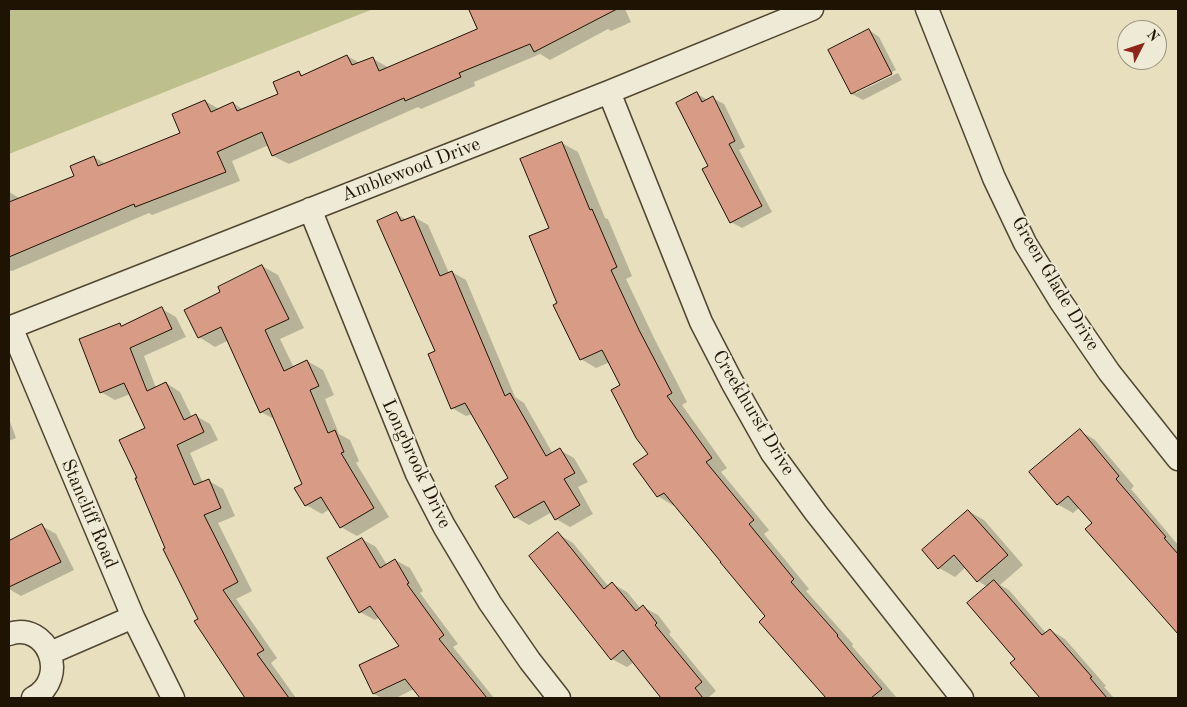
<!DOCTYPE html>
<style>
body{margin:0}
#map{position:relative;width:1187px;height:707px;overflow:hidden;background:#e7dfbe;font-family:"Old Standard TT",serif}
canvas{display:block}
.frame{position:absolute;inset:0;border:10px solid #1f1304;pointer-events:none}
.north{position:absolute;left:1117px;top:20px;width:50px;height:50px;box-sizing:border-box;background:#efead5;border:1px solid #9c9481;border-radius:50%;rotate:49deg;font-size:14px;font-weight:700;line-height:20px;text-align:center;color:#1f1304}
.north::after{content:'';display:block;margin:auto;width:18px;height:22px;background:#8f2418;clip-path:polygon(50% 0,100% 100%,50% 72%,0 100%)}
</style>
<div id="map">
<canvas width="1187" height="707"></canvas>
<div class="frame"></div>
<div class="north">N</div>
</div>
<script>
const ctx = document.querySelector('canvas').getContext('2d');
ctx.lineJoin = 'round';
function paint(path, color) { ctx.fillStyle = color; ctx.fill(path, 'evenodd'); }
function trace(path, color, width, dash) { ctx.strokeStyle = color; ctx.lineWidth = width; ctx.lineCap = dash ? 'butt' : 'round'; ctx.setLineDash(dash || []); ctx.stroke(path); }
function drawText(font, color, halo, rows, align = 'center') {
  ctx.font = font + ' "Old Standard TT",serif'; ctx.lineWidth = 4; ctx.setLineDash([]); ctx.textBaseline = 'middle'; ctx.strokeStyle = halo; ctx.fillStyle = color; for (const [text, x, y, turn = 0] of rows) {
    ctx.save(); ctx.translate(x, y); ctx.rotate((+turn || 0) * Math.PI / 180); ctx.textAlign = isNaN(turn) ? turn : align; if (halo) ctx.strokeText(text, 0, 0); ctx.fillText(text, 0, 0); ctx.restore();
  }
}
paint(new Path2D(`
 M9,9h364l-364,145z`), '#bdc08c');
paint(new Path2D(`
 M470,9h155l6,13 -20,9 -3,-2 -58,31 -10,-6 -66,28 1,4 -54,23 -3,-2 -129,57 -16,-8 -4,-11 -37,16 8,20 -88,34 -3,-2 -137,58 -3,-1v-78l12,7 54,-23 19,-19 12,7 76,-30 23,-33 14,8 14,-6 11,7 36,-16 19,-21 5,3 43,-20 13,7 12,-5 17,10 90,-38z
 M869,30l10,7 17,33 -40,20v3l42,-20 4,7 -39,20 -11,-6z
 M697,94l11,6 5,-2 11,6 21,43 -6,3 33,62 -30,16 -11,-6 -22,-55z
 M562,143l16,9 27,66 3,1 24,57 -6,3 29,61 32,62 -5,3 45,63 -6,4 48,58 -5,4 45,55 -3,2 47,53 -1,2 45,52h-70l-66,-76 6,-5 -92,-112 -1,1 -16,-10 -9,-42 -27,-69 -12,-23 -14,6 -15,-9 -22,-55z
 M396,214l11,6 7,-3 14,8 21,48 3,-1 14,8 49,117 9,6 29,51 7,-4 14,8 14,24 -10,5 15,27 -23,13 -14,-8 -4,-7 -23,13 -14,-8 -5,-38 -37,-65 -7,2 -14,-8z
 M262,266l16,9 26,53 -24,11 14,29 13,-7 16,9 11,25 -9,4 14,35 11,6 9,21 -3,2 33,54 -32,19 -16,-9 -11,-18 -8,5 -16,-9 -3,-21 -27,-64 -15,-8 -32,-72 -14,7 -16,-10 23,-44z
 M162,309l14,8 10,20 -42,19 12,32 10,-5 14,9 12,25 4,-1 14,8 8,16 -28,13 13,30 6,-2 14,8 12,27 -17,7 34,68 -16,8 41,59 -6,5 25,35h-50l-9,-12 -38,-67 -33,-70 -19,-121 -17,-34 -15,6 -14,-8 19,-67 4,2z
 M9,419l7,19 -7,3z
 M1080,431l15,9 39,46 -3,3 47,56v87l-48,-56 -36,-53 -14,-16 -7,6 -16,-9z
 M968,511l16,9 39,45 -23,20 9,5 37,43 4,-3 15,9 41,47 -2,1 10,11h-72l-30,-35 5,-4 -29,-72 -10,-6 -12,-14 -11,10 -16,-9z
 M42,526l14,8 18,36 -53,26 -12,-7v-47z
 M558,534l15,9 36,44 4,-3 14,8 14,17 2,-2 15,8 13,17 -2,2 47,57 -7,6 1,1h-47l-29,-36 -7,5 -15,-8z
 M362,539l14,8 11,18 8,-5 15,8 13,23 -3,2 38,51 -5,3 41,51h-72l-8,-9 -18,9h-14l-8,-4 27,-48 -21,-29 -5,3 -15,-8z`), '#0003');
const building = new Path2D(`
 M469,9h148l-83,43 -4,-8 -71,29 2,4 -56,24 -1,-3 -132,58 -10,-24 -45,20 9,20 -91,35 -1,-3 -125,53v-55l65,-26 -4,-10 24,-10 4,10 82,-33 -8,-19 33,-14 6,12 22,-10 4,9 41,-17 -5,-12 26,-11 2,5 46,-21 5,10 21,-8 6,14 98,-42z
 M869,29l23,45 -41,20 -23,-44z
 M697,92l5,10 11,-6 22,45 -6,3 33,62 -32,17 -28,-54 6,-3 -32,-63z
 M562,142l28,68 2,-1 25,58 -6,3 28,60 33,63 -5,3 45,62 -6,4 48,58 -5,4 45,55 -3,3 47,53 -1,1 45,53 -11,9h-45l-67,-76 6,-6 -45,-54h1l-57,-69 -7,4 -24,-33 15,-10 -12,-16 -25,-48 9,-5 -18,-35 -22,10 -27,-55 4,-2 -28,-67 20,-8 -29,-69z
 M397,212l4,9 13,-5 26,60 12,-5 53,125 5,-3 36,63 14,-8 15,25 -11,6 16,26 -25,15 -11,-19 -30,17 -19,-32 13,-8 -43,-75 -14,6 -23,-55 7,-3 -58,-130z
 M262,265l27,54 -24,11 19,41 23,-11 12,26 -9,4 18,43 7,-3 9,22 -3,1 33,55 -34,20 -19,-31 -16,9 -11,-18 8,-4 -33,-76 -9,5 -39,-86 -23,11 -14,-28 36,-18 -2,-5z
 M162,307l10,22 -42,19 17,43 19,-9 18,38 12,-6 8,18 -27,13 17,40 15,-6 12,29 -17,7 34,67 -15,8 41,60 -7,4 32,44h-44l-51,-77 4,-2 -35,-70 2,-1 -30,-70h2l-18,-38 26,-12 -21,-45 -24,10 -21,-54 41,-16 1,3z
 M1080,429l39,47 -3,3 50,58 -2,1 14,16v80l-93,-105 7,-6 -24,-27 -11,9 -28,-33z
 M968,510l40,45 -31,27 -23,-27 -16,14 -16,-19z
 M42,524l19,38 -52,25v-46z
 M558,532l46,57 8,-7 24,29 7,-6 14,18 -2,2 47,57 -7,6 8,10h-42l-38,-48 -12,10 -82,-104z
 M362,538l18,30 15,-9 14,24 -2,1 37,51 -5,4 48,59h-67l-15,-19 -32,15 -14,-29 40,-19 -29,-40 -11,7 -32,-55z
 M994,580l48,55 8,-6 42,48 -2,1 17,20h-67l-30,-35 5,-4 -48,-56z`);
paint(building, '#d89b86');
trace(building, '#1f1304', 1);
const minor = new Path2D(`
 M927,9l67,169 31,65 36,59 48,70 69,87
 M609,92l92,230 31,60 40,71 44,60 146,185
 M310,209l107,265 27,52 46,77 40,58 29,37
 M11,327l122,290 40,81
 M9,328l600,-236 203,-83
 M9,634c39,-13 61,44 24,64
 M50,653l83,-36`);
trace(minor, '#514632', 25);
trace(minor, '#efead5', 22);
drawText('19px', '#1f1304', '#efead5', [
 ["Amblewood Drive",411,170,-21],
 ["Green Glade Drive",1055,284,59],
 ["Creekhurst Drive",753,413,59],
 ["Longbrook Drive",416,464,65],
 ["Stancliff Road",89,514,67]
]);
</script>
